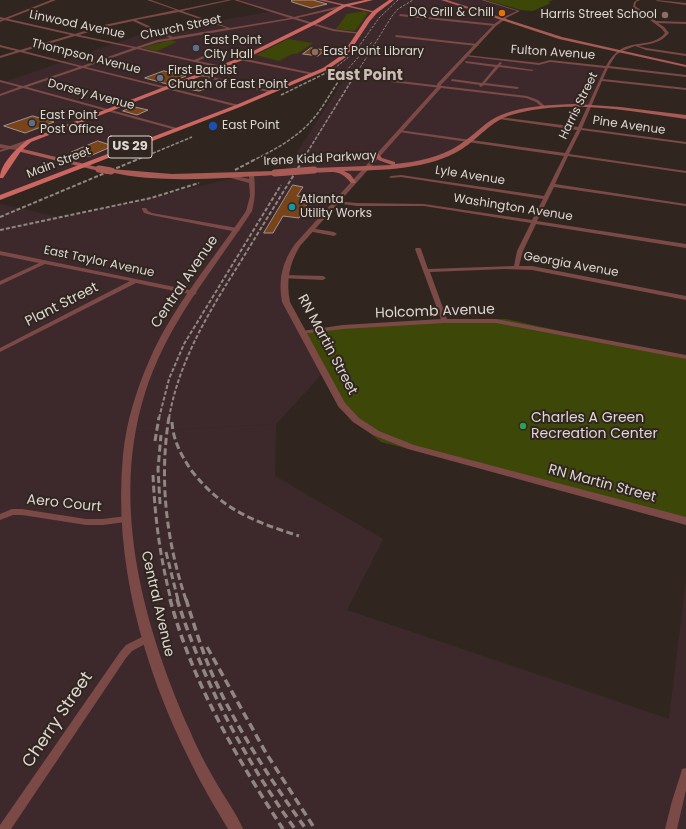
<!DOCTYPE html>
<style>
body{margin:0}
canvas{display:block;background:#30261f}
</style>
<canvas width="686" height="829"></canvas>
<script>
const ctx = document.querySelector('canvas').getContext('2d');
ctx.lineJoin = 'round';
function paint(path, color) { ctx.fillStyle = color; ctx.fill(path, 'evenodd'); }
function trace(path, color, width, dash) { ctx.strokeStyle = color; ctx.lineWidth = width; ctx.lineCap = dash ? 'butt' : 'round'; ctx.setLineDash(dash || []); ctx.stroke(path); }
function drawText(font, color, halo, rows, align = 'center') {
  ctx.font = font + ' Poppins,sans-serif'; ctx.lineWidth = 4; ctx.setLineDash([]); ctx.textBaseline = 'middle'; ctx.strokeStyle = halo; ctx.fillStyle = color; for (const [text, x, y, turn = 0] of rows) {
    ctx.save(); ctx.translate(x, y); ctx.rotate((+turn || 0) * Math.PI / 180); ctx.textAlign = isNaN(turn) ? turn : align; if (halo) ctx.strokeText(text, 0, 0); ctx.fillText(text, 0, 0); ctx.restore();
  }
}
paint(new Path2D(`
 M234,0h245l37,11 -23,13 -10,11 -14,21 139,11 -17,38 -57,3 -31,8 -20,9 -13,15 -21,13 -37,10 -47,4 -39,43 -32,40 -10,43 38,81 -46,50 -144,8 97,397h-229v-625l63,14 189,-44 33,-3 65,-101 -22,-1 -241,97 -87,31v-116l5,1 137,-48 132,-23z`), '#3d292b');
paint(new Path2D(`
 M184,191l58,10 -31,57 -51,70 -39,91 -8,56 -3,59 16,81 64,174 29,40h-219v-595z
 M276,424l-1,52 108,63 -36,71 322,109 17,-138v248h-457l-86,-178 -23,-121 12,-98z`), '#3d292c');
paint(new Path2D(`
 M486,0h67l-5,2 3,1 -18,8 -12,-1z
 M364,11l4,2 -13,18 -19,-2 11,-15z
 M288,39l25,4 -16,11h-5l-13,7 -23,-6z
 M170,40l7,2 -20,9 -15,-3z
 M506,319l180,40v163l-145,-40 -160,-40 -41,-33 -41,-77 131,-12z`), '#3d4707');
const building = new Path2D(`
 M292,0h21l14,4 -16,4 -19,-6z
 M311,48l14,2 -7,6 -15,-2z
 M164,71l22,5 -19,8 -22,-6z
 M193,81l18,4 -2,1h3l-13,5 -21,-4z
 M135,106v1l13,3 -11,5 -14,-4z
 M33,116l21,6 -29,11 -21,-7z
 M98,141l15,5 -23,10h-5l-13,-4z
 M293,185l10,2 -6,9 14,1 -12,21 -16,-2 -10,17h-9z`);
paint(building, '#7a441b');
trace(building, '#a1948c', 1);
paint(new Path2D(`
 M147,0h4l28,10 48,-10h5l-50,11 48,17 60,-10 -56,-18h4l56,17 50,-12 1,2 -48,11 36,11 29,4 -2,1 -27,-3 -40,-12 -134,23 -19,6 54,12 14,-6 1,2 -11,5 24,5 -1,2 -84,-19 -51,18 153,38v2h-1l-155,-39 -56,19 150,41v2h-1l-153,-42 -23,8v-2l19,-7 -19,-5v-2l23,6 56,-19 -59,-15 -20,6v-2l16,-5 -16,-4v-2l20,5 51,-15 -71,-16v-2l75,17 29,-9 72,-15zM179,12l48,16 -54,9 -37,-17zM133,21l37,17 -13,2 -21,7 -57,-12 26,-8zM75,36l58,12 -51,18 -58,-15z
 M481,0h4l35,11 -16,8v-2l13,-6z
 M637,0h3l-4,2 -1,4 21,15 30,1v2l-28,-1 6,4 5,6c-8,10 -19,11 -31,13l8,2 40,6v2l-40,-6 -11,-4 -13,5 -6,4 -7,11 77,9v2l-78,-9 -5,11 83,9v2l-84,-9 -20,47 104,14v2l-105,-14 -12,24 117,17v2l-118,-17 -13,28 131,20v2l-132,-19 -17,34 149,23v4l-150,-24 -13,27 -4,15h13l154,30v4l-154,-30 -27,-1 -75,3 17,47h49l190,36v4l-190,-36h-51l-102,6 -43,5 -1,-1 1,-1 2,-1 41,-6 98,-6 -26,-70 1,-1h4l1,1 7,20 86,-3 3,-15 14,-28 -107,-17h-67l-22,-3 -2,-1 2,-1 22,2 67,1 108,16 11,-21 -142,-22 -10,1 -2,-1 2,-1 10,-1 143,21 20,-40 -165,-24 -2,-1 2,-1 166,23 12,-23 -78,-11 -2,-1 2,-1 79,10 27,-59 -55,-6 -11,3 -75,-9 2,-1 73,8 11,-3 56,6c17,-33 44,-14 59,-33l-3,-4 -29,-22 1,-5z
 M656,0l30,3v2l-29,-4z
 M400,14l95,10 2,1 -2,1 -96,-10z
 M396,35l81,9 2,1 -2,1 -82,-9z
 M241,58l72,15 2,1 -2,1 -73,-15z
 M465,61l32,4 3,-3 2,1 -2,2 34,5 -2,1 -33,-4 -14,16 33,4 1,1 -2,1 -33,-4 -3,2 -2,-1 1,-1 -29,-4 1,-2 30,4 13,-16 -29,-4z
 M200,74l72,17 2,1 -2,1 -73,-17z
 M392,80l135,16 11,4 8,7 -3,1 -7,-6 -10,-4 -135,-16z
 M9,147l4,1 -13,4v-2z
 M142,208h4l2,3 4,2 85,15 3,2 -3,2 -86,-17 -7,-2 -2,-4z
 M310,228l24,4 3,2 -3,2 -26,-5v-2z
 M0,251l194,40 3,2 -3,2 -58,-12 -136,69v-4l130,-67 -85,-17 -45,21v-4l39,-18 -39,-8z
 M283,275l40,1 3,2 -3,2 -42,-2v-2z
 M12,509h10l64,10h17l23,-3 3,1 1,2 -1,2 -3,1 -23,3h-17l-64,-10h-9l-13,5v-6z
 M148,634l3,1 2,3 -2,3 -19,10 -6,7 -115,171h-11v-4l120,-173 6,-7z
 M686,768v22l-9,39h-12l7,-28 9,-28 1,-4z`), '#7b4946');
paint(new Path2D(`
 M51,0h5l-56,22v-2z
 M504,17l3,1 -11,8 -55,59v3l-141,158c-11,18 -14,35 -10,56l55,101 14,15 20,13 35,14 272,72v8l-278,-76 -35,-14 -20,-13 -15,-16 -56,-104c-4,-22 0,-40 13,-58l142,-157v-3l57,-60z
 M27,140l5,1 -15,7v2l-17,-2v-4l10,2z
 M249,173l5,1c1,14 2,22 -2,37 -32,49 -70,95 -94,148 -55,121 -19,257 32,372 9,22 21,43 33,63 7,11 15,23 20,35h-15c-13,-22 -27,-45 -38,-68 -47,-94 -77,-200 -67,-306 3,-32 13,-64 26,-94 23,-54 64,-101 97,-150l4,-15 -1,-13 -25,-7 3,-2 22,5z`), '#7b4946');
paint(new Path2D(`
 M318,0h7l52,12 -2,1z
 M441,0h6l115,37 124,28v2l-127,-28z
 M577,104l43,3 66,8v4c-56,-8 -119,-21 -175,-4 -20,6 -32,23 -49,34 -34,21 -79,21 -118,22l6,3 6,8 -1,1h-4c-15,-20 -28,-5 -40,-13l3,-2 78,-3 -14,-5 -3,-5 3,-2 4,5 13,4v2c22,-2 46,-7 64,-19 15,-9 26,-24 42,-30 24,-10 51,-10 76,-11z
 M19,148l82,20 1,1 -3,2 -82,-20v-2z
 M111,169l61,5 103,-3 3,2 -3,2c-54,3 -113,9 -166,-3v-2z`), '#a85a55');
paint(new Path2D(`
 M365,0h8l-28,7 -25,15 -77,38 -212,82 -10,9 -18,27h-3c0,-14 16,-29 27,-38l212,-82 77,-38 26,-15z
 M389,0h5l-17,13 -7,8 -24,36 -19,13 -87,37 -240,93v-5l236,-90 87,-37 19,-13 24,-36 7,-8z`), '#cb6661');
trace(new Path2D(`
 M331,71l24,-19 24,-34 19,-18
 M346,71l26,-29
 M358,71l34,-55 6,-7 15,-9`), '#908782', 1, [2.5, 1.5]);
trace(new Path2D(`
 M281,95l51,-25
 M134,161l58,-24
 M252,161c22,-11 45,-23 61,-42 13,-15 21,-34 34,-49
 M302,161l56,-91`), '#908782', 1.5, [3.5, 1.5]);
trace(new Path2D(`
 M235,170l19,-10
 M0,217l136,-57
 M0,230l151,-32 48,-15
 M159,418l10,-39 15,-35 97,-159
 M169,418c10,-58 41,-108 72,-157 20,-33 41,-67 62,-101`), '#908782', 2, [4, 2]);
trace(new Path2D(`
 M169,417c-10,62 -3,123 17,183
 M172,422c1,18 9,33 19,48 31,40 62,51 108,66
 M155,441l4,-24
 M153,475c2,44 7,82 18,125
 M160,504l-2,-35 3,-34
 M166,552l12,48`), '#908782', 3, [7, 3.5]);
trace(new Path2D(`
 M170,599c22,83 66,158 113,230
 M177,599c26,83 67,159 118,230
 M186,599c8,26 16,52 27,77 24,53 59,106 93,153
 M207,647l59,106 49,76`), '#908782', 3.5, [8, 4.5]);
trace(new Path2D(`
 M99,169l12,2
 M275,173l39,-3`), '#a85a55', 7);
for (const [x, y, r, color] of [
 [502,13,4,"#e8710a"],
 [665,15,4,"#8d6e63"],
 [196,48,4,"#5c6f8a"],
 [315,52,4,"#8d6e63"],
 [160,78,4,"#6b7280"],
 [32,123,4,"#5c6f8a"],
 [213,126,5,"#1a4fb4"],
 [292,207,4,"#0f9aa8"],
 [523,426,4,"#2e9e5b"]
]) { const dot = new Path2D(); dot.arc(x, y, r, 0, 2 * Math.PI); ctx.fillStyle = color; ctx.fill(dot); trace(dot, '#30261f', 1.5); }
drawText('12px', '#ded7d3', '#30261f', [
 ["DQ Grill & Chill",494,13,"right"],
 ["Harris Street School",657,15,"right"],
 ["East Point",204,41],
 ["City Hall",204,55],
 ["East Point Library",323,52],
 ["First Baptist",168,71],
 ["Church of East Point",168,85],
 ["East Point",40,116],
 ["Post Office",40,130],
 ["East Point",222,126],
 ["Atlanta",300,200],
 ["Utility Works",300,214]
], 'left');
drawText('12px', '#ded7d3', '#30261f', [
 ["Linwood Avenue",77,25,12],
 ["Church Street",181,28,-12],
 ["Fulton Avenue",553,53,4],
 ["Thompson Avenue",86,57,14],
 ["Dorsey Avenue",91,95,15],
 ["Harris Street",579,106,-64],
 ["Pine Avenue",629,126,8],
 ["Irene Kidd Parkway",320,159,-3],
 ["Main Street",59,163,-21],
 ["Lyle Avenue",470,176,9],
 ["Washington Avenue",513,208,9],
 ["East Taylor Avenue",99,262,12],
 ["Georgia Avenue",571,265,10]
]);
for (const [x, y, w] of [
 [130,147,44]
]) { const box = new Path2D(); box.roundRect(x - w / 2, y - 11, w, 22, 3); ctx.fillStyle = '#30261f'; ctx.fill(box); trace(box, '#ded7d3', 1); }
drawText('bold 13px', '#ded7d3', null, [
 ["US 29",130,147]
]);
drawText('14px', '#ded7d3', '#30261f', [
 ["Central Avenue",185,282,-56],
 ["Plant Street",62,305,-27],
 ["Holcomb Avenue",435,312,-2],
 ["RN Martin Street",327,345,62],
 ["RN Martin Street",602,484,15],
 ["Aero Court",64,504,6],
 ["Central Avenue",157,604,77]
]);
drawText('14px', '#ded7d3', '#30261f', [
 ["Charles A Green",531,418],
 ["Recreation Center",531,434]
], 'left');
drawText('bold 15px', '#cbbdb4', '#30261f', [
 ["East Point",365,76]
]);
drawText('17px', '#ded7d3', '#30261f', [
 ["Cherry Street",58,720,-56]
]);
</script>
